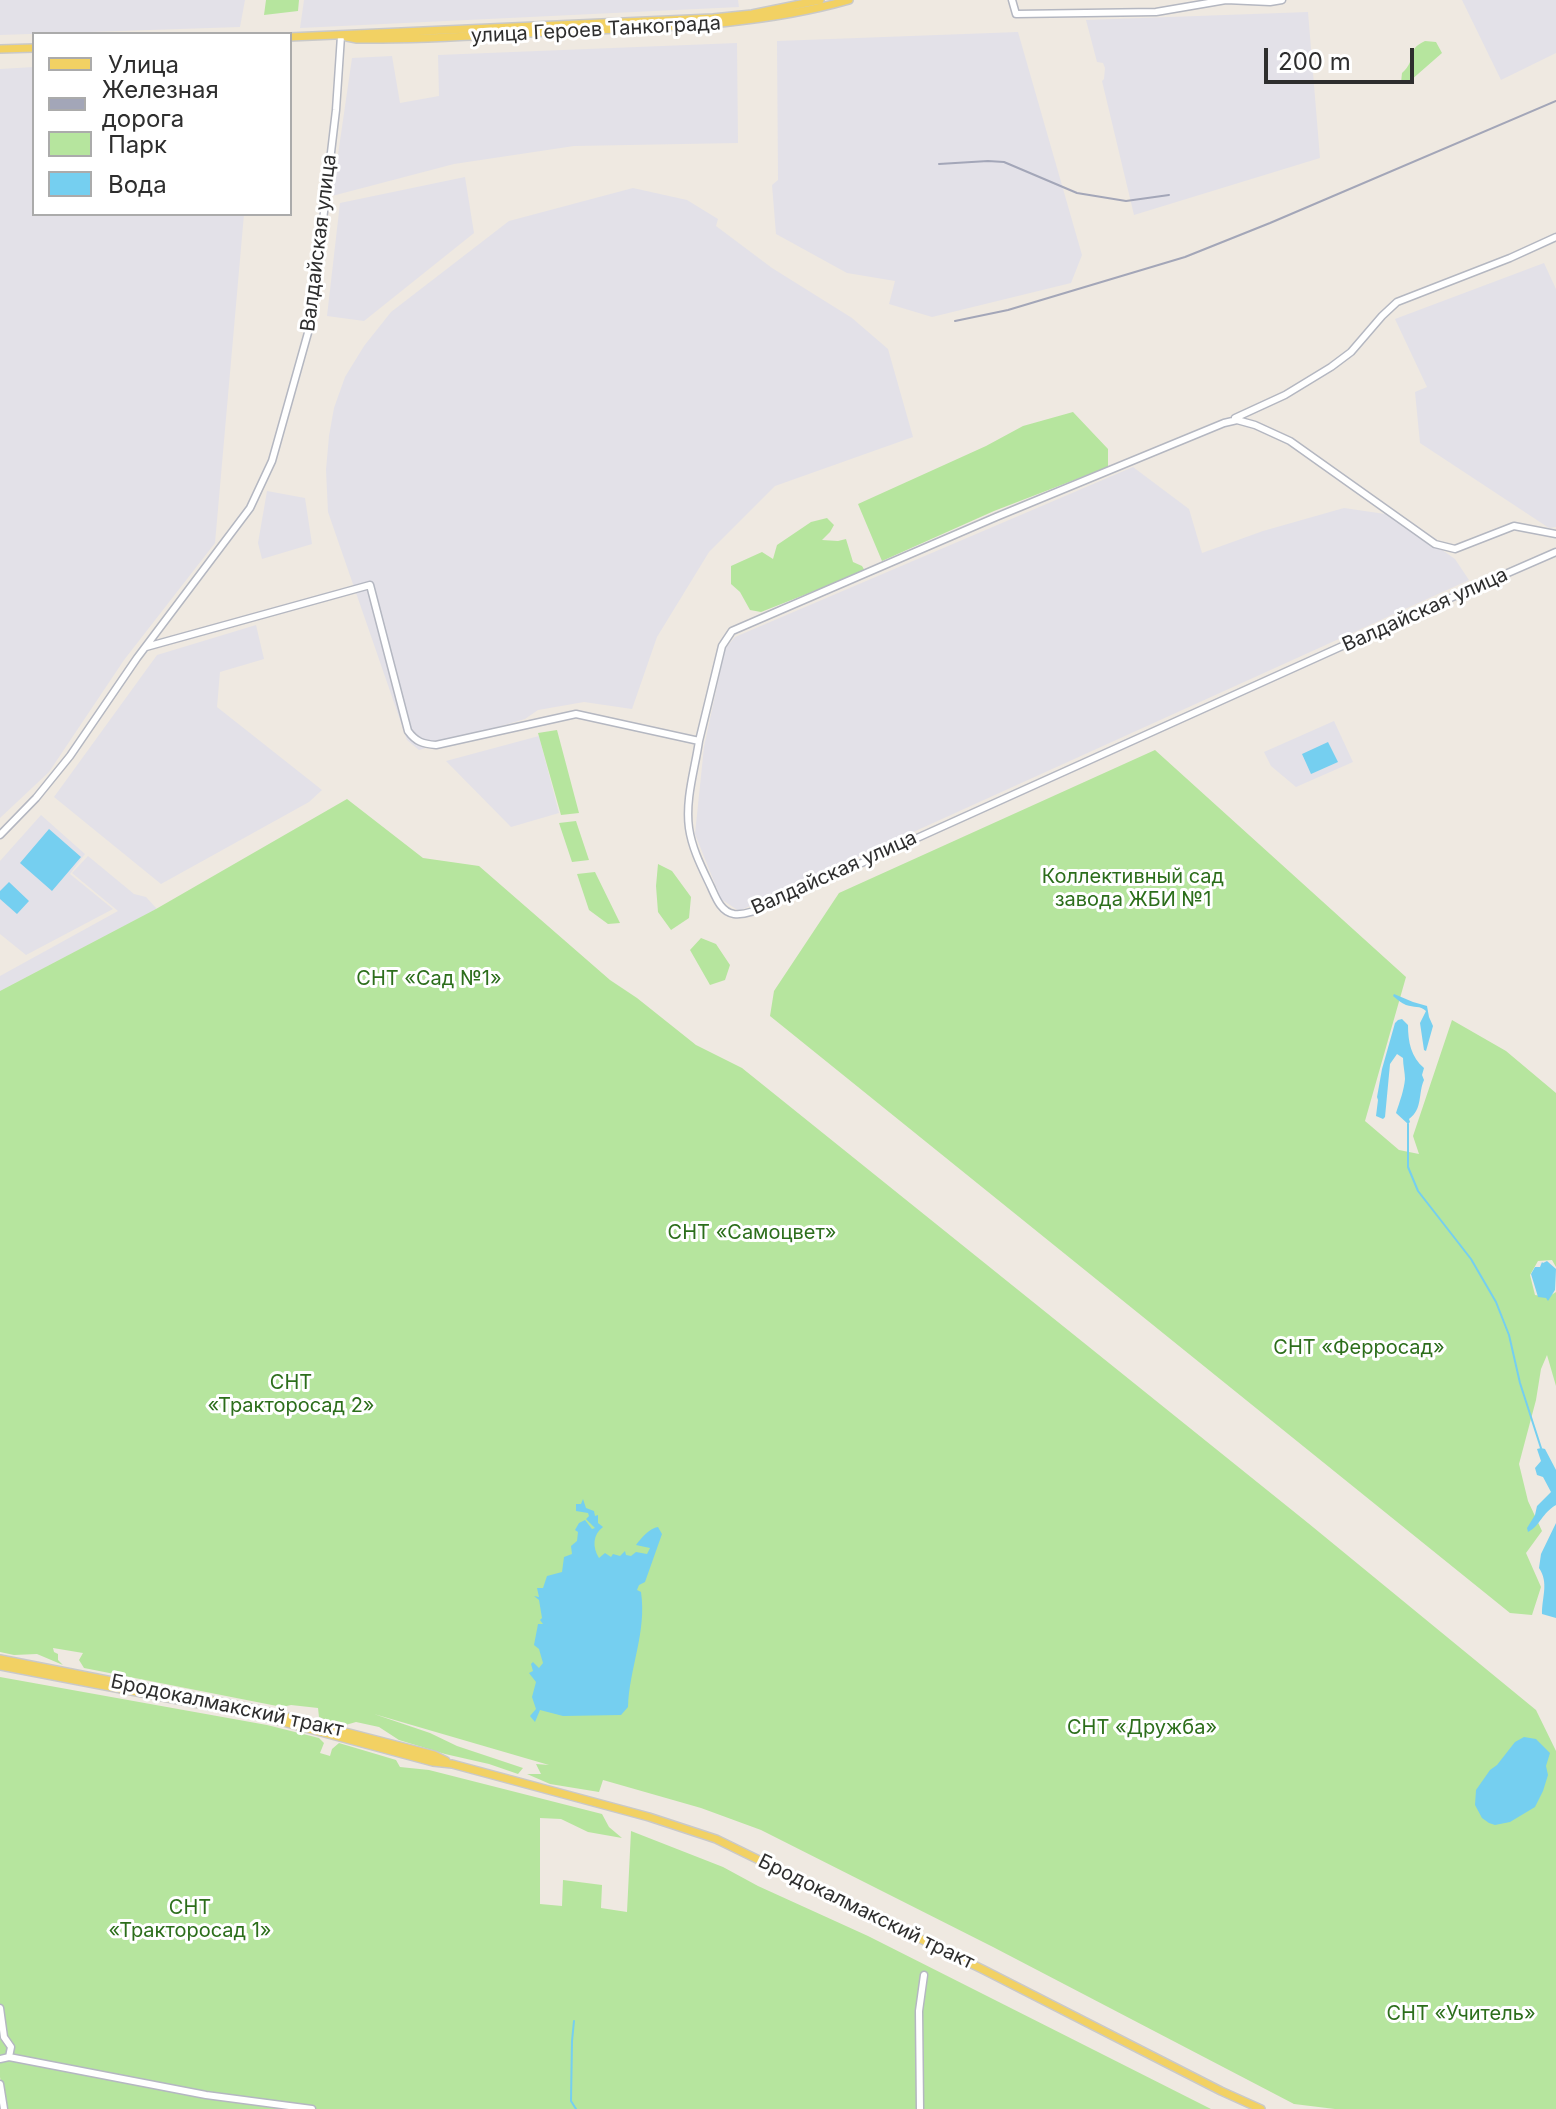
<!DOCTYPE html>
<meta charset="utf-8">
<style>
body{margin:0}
#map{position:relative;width:1556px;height:2109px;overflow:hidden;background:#efe9e1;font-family:Inter,sans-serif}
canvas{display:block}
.legend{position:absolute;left:32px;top:32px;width:260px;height:184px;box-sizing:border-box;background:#fff;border:2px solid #ababab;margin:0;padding:10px 14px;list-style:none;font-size:24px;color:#2e2e2e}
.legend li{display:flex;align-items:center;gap:16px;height:40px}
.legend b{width:40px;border:2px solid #ababab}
.scale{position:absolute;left:1264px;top:48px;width:150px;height:36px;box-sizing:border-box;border:4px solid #2e2e2e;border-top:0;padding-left:10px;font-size:24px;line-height:28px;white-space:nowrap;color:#2e2e2e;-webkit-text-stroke:6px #fff;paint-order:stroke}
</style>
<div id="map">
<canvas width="1556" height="2109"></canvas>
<ul class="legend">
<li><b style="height:10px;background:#f2d163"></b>Улица</li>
<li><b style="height:10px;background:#a3a6b8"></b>Железная дорога</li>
<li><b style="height:22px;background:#b6e59e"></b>Парк</li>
<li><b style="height:22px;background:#75cff0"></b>Вода</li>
</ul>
<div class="scale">200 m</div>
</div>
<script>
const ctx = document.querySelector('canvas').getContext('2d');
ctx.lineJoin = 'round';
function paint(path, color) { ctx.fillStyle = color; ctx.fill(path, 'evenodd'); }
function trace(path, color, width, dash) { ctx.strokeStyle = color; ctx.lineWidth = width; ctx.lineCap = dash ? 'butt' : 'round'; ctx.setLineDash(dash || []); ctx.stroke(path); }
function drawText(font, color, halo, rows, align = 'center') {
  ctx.font = font + ' Inter,sans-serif'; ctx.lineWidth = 6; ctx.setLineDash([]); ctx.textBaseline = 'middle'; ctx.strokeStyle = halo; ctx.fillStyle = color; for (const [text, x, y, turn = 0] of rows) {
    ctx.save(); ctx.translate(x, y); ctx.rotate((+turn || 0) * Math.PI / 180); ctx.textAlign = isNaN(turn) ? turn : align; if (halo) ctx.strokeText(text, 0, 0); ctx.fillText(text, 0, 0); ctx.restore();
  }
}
paint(new Path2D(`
 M0,0h245l-5,27 -240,8z
 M304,0h434l1,7 -439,21z
 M1462,0h94v53l-55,27z
 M1308,12l12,146 -186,57 -32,-134 2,-2 1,-11 -2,-5 -6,-1 -11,-42z
 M1018,32l64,223 -11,28 -139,34 -43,-13 6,-23 -48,-8 -71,-39 -4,-49 6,-5 -1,-139z
 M737,43l1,100 -164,3 -120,18 -122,32 20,-138 40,-2 8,47 39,-7 -1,-41z
 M34,67v147h210l-29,329 -91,117 -75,112 -49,46v-749z
 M465,177l9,56 -110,88 -37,-5 13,-113z
 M633,188l54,12 31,19 -2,7 56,42 80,50 36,31 25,88 -138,49 -66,66 -52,85 -25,72 -48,-7 -46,8 -13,9 -106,31 -12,-10 -79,-228 -2,-42 3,-34 5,-28 11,-31 19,-31 27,-34 118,-91z
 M1544,263l12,26v238l-7,1 -129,-85 -5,-51 12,-5 -32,-68z
 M1133,467l56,42 13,44 61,-22 81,-23 48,7 63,44 14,21 -730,331 -18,-12 -26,-65 9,-87 21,-98 10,-12z
 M267,491l38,7 7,46 -50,15 -4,-16z
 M256,625l8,34 -44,13 -3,35 105,83 -13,12 -148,82 -107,-87 103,-142z
 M1334,721l19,41 -57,25 -25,-21 -7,-14z
 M539,736l20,77 -48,14 -65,-66z
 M41,815l44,39 -15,20 43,35 -87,46 -26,-21v-73z
 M88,856l46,38 12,3 11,12 -157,82v-15l118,-65 -46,-38z`), '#e3e1e8');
paint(new Path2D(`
 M266,0h33l-1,11 -34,4z
 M1425,41l11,1 6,11 -32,28 -9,2 1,-10c16,-14 3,-23 23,-32z
 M1073,412l35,37v18l-114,44 -112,50 -24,-57 128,-58 37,-20z
 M827,518l7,7 -4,7 -8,8 16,1 8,-2 7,23 9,4 3,5 -104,41 -11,-2 -10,-18 -9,-8v-18l31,-14 11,7 4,-14 34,-23z
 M557,730l22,83 -18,2 -23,-82z
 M1155,750l251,227 -41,144 34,29 20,4 -6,-18 39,-116 54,31 50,42v174l-4,-7 -14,1 -8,14 5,20 13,2 8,-5v94l-9,-31 -6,14 -5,31 -17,64 9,37 14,30 -16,22 15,34 -9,28 -22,-2 -740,-597 4,-25 65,-98z
 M347,799l76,59 56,8 131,114 27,18 59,47 46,23 566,455 228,187 20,41v358h-221l-41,-5 -301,-157 -232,-117 -60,-22 -98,-28 -4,12 -49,-8 -23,-10h14l-5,-10 13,1 -175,-51 56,19 27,13 66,22 -5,6 -29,-10 -44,-10 -46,-14 -20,-13 -23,-5 -14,4 -23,-9 -1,-9 -27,-3 -9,2 -198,-39 -5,-8 4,-7 -30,-5 1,4 4,2v6l5,5 -26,-11 -23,1 -14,-3v-661l156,-82z
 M576,821l13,39 -17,2 -13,-39z
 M658,864l14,7 19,26 -2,21 -18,12 -13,-18 -2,-26z
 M595,872l25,51 -12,1 -19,-14 -12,-36z
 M701,938l15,6 14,21 -5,15 -15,5 -20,-35z
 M0,1677l267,48 52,13 5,5 -4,10 10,3 2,-7 7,-6 57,17 4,7 29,3 173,44 7,13 13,11 -34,-6 -27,-13 -21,-1v86l22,2 1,-26 39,5 -1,23 26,4 4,-81 92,36 35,19 110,50 343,173h-1205l-6,-32z`), '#b6e59e');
paint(new Path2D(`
 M1328,742l10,20 -27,12 -9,-20z
 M49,829l32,28 -29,34 -32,-28z
 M9,882l20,19 -12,13 -17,-15v-8z
 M1394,994l19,8 14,4 2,11 4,9 -7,25 -2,-1 -4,-27 6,-12c-6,-6 -12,-3 -20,-6 -5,-2 -8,-5 -13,-9z
 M1402,1019l6,6c0,17 3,32 16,43l-2,7 2,5c-6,13 -1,29 -15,39l1,3 -2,2 -12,-11c4,-12 8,-23 9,-34 0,-6 -2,-14 -2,-21l-6,-4 -7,10 -5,53 -2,2 -7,-3 2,-16 -1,-3 5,-28 13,-46 3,-3z
 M1547,1261l9,8 -1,21 -7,11 -2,-3 -8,-1 -7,-23 4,-7h5l2,-5 1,1z
 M1541,1448l4,1 11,21v35c-14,8 -16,21 -28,27l-1,-4 8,-13 2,-9 14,-14 -8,-15 -6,-2 -2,-7 6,-7 -4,-12z
 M583,1499l3,9 8,3 1,5 3,-1v8l5,4c-10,7 -11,20 -4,31l6,-5 6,4 2,-3 7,2 5,-5 1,4 5,1 5,-4 11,2 3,-6 -14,-3c5,-7 14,-17 22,-18l4,7 -17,48 -6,3 -2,5 4,2c6,40 -12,77 -13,115l-7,8 -58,1 -23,-6 -5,12 -5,-6 6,-7 -4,-12 4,-15 -7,-9 4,-2 -2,-7 2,-2 6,6 4,-5 -4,-14 -5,-4 4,-21h5l-3,-4 2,-2 -3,-18 -5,-4 5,1 -2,-9h6l4,-12 15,-4 2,-15 8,-3 -1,-8 6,-5 1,-9 -3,-2 4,-7 6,-3 7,9 3,-1 -9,-9 3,-3 -1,-3 -12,-2v-7h5z
 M1556,1523v95l-14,-4c0,-18 7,-31 -3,-46l2,-14z
 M1524,1737l12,2 14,14 -4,13 2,9 -5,16 -8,16 -25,15 -15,3 -6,-2 -7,-5 -7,-13 1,-15 14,-20 7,-5 18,-23z`), '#75cff0');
trace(new Path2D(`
 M1408,1124v43l10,24 53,68 25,43 13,33 11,48 21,65
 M574,2021l-2,20 -1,60 5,8`), '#75cff0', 2);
const minor = new Path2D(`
 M1012,0l4,14 140,-2 70,-12 44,2 12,-2
 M1235,418l50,-23 46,-28 20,-15 31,-36 15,-14 113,-44 46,-21
 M146,647l224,-62 38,146c8,11 15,13 28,14l140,-31 123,27c-4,28 -14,58 -10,87 3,21 13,40 22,59 5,11 10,25 23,27 16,2 34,-10 48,-15l618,-279 156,-68
 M699,741l23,-95 10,-15 264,-114 228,-94 13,-3 18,5 35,16 145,103 20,5 59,-23 42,8
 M0,835l36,-37 34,-42 67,-98 113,-150 22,-47 39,-139 25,-212 5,-74
 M0,2008l4,29 7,10 -2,10
 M0,2059l9,-2 197,38 106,14
 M0,2084l4,25
 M920,2109l-1,-98 5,-36`);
const major = new Path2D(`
 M290,37l423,-19 39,-4 68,-14
 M347,37l10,2c71,1 142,-5 213,-8 95,-4 188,-5 279,-31
 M0,49l34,-1
 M0,1659l260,51 174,45 12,6
 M0,1666l257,49 176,47 19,2 197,53 67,22 268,131 237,121 40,18`);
trace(minor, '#b4b7c1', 9);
trace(major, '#c9c9c9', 10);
trace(minor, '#fff', 6);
trace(major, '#f2d163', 7);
trace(new Path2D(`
 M939,164l49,-3 16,1 73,31 49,8 43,-6
 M955,321l53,-11 177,-53 85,-34 286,-122`), '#a3a6b8', 2);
drawText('20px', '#2e2e2e', '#fff', [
 ["улица Героев Танкограда",596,30,-3],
 ["Валдайская улица",319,243,-83],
 ["Валдайская улица",1425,610,-24],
 ["Валдайская улица",834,873,-24],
 ["Бродокалмакский тракт",227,1706,12],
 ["Бродокалмакский тракт",866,1912,26]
]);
drawText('20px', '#2c6e1b', '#fff', [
 ["Коллективный сад",1133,877],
 ["завода ЖБИ №1",1133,900],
 ["СНТ «Сад №1»",429,979],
 ["СНТ «Самоцвет»",752,1233],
 ["СНТ «Ферросад»",1359,1348],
 ["СНТ",291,1383],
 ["«Тракторосад 2»",291,1406],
 ["СНТ «Дружба»",1142,1728],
 ["СНТ",190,1908],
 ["«Тракторосад 1»",190,1931],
 ["СНТ «Учитель»",1461,2014]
]);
</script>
